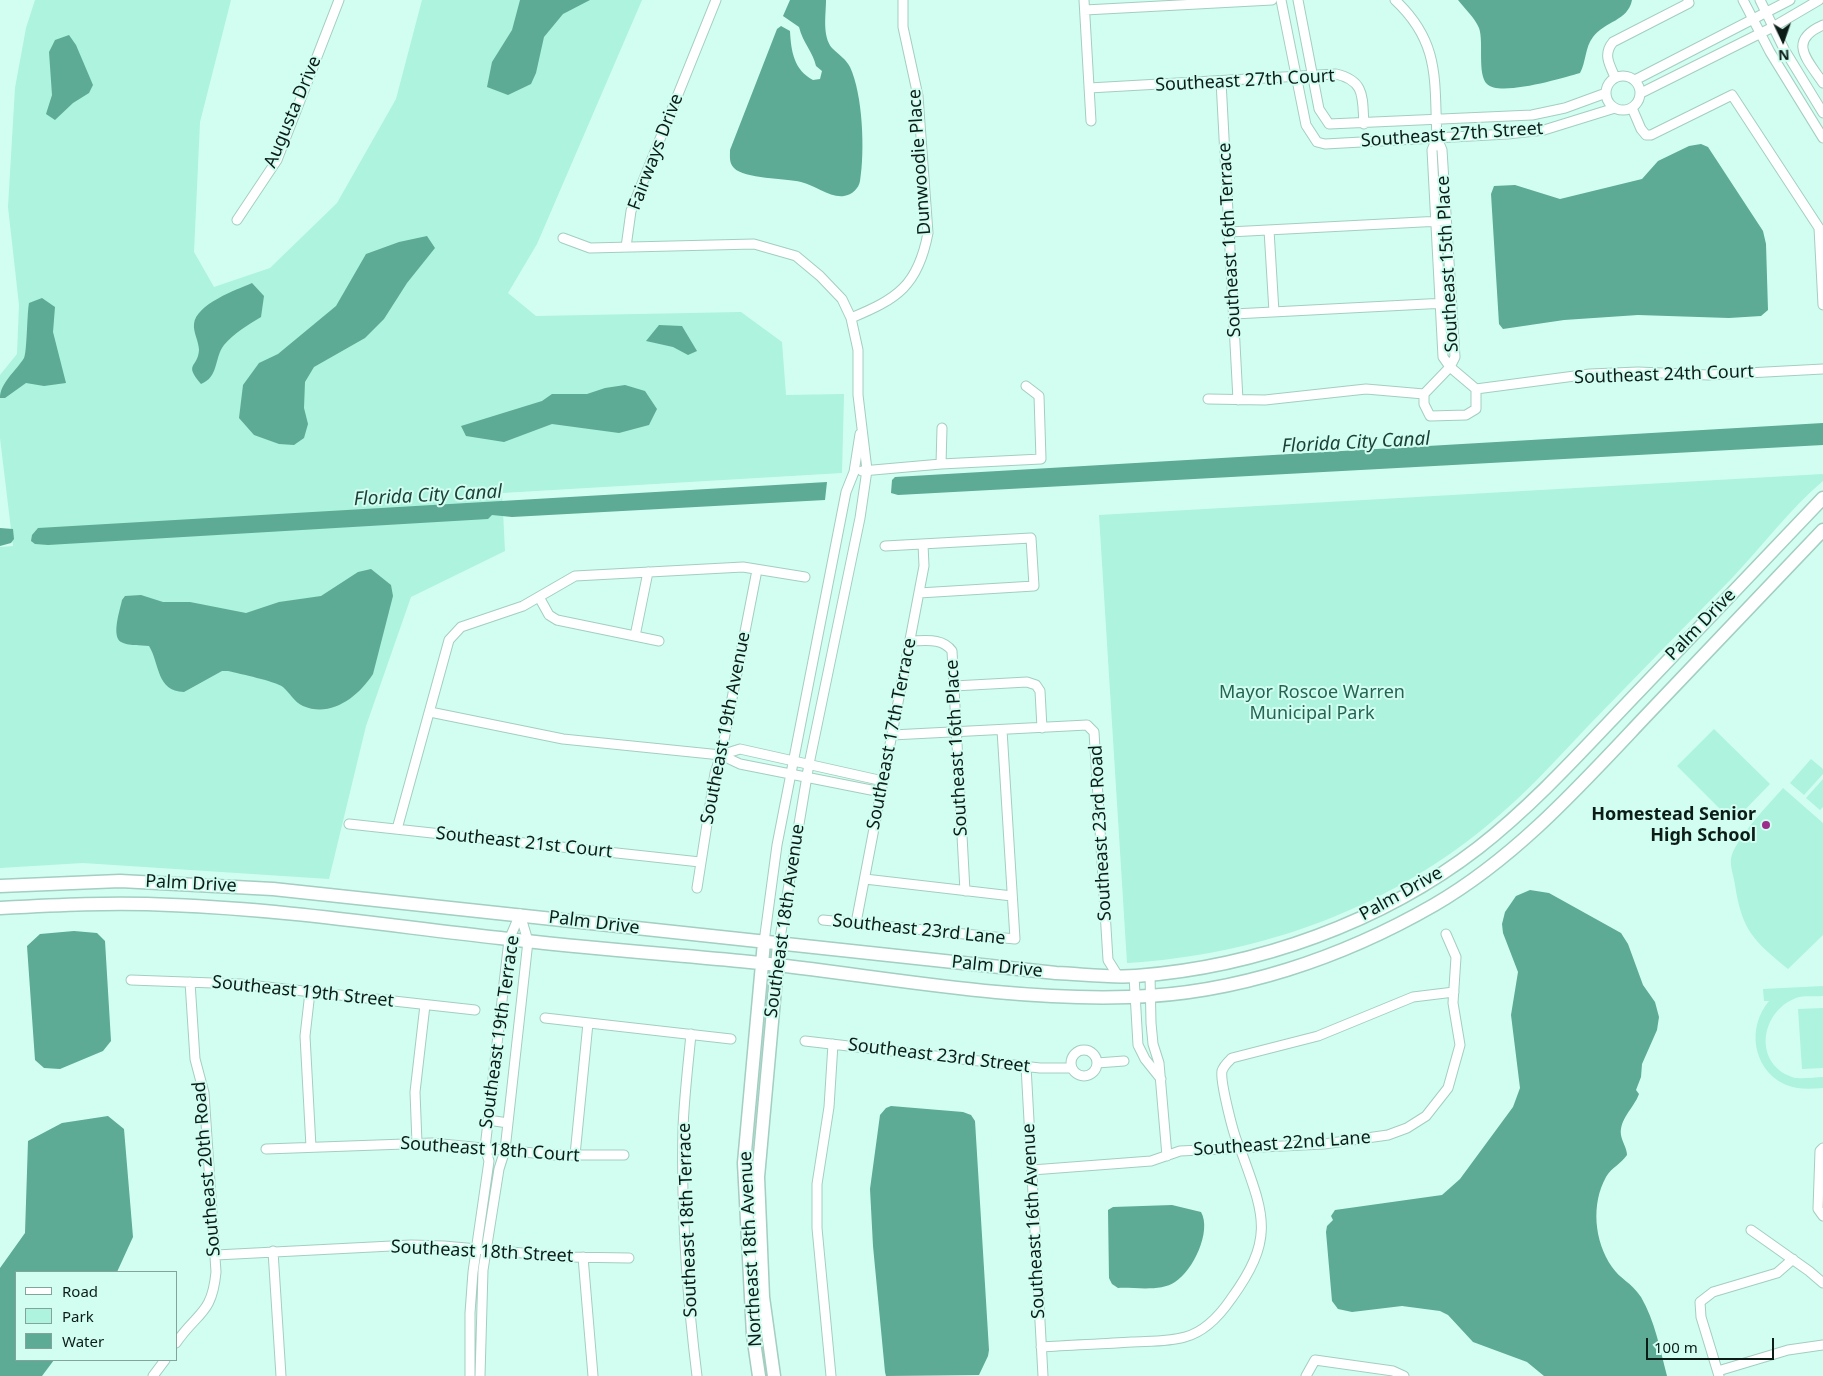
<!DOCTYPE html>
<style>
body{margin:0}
#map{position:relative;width:1823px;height:1376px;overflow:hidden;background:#d1fef0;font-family:"Noto Sans",sans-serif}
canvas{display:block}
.legend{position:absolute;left:15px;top:1271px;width:162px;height:90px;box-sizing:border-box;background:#d1fef0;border:1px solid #82a49a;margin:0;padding:6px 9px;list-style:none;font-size:15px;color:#0c1d18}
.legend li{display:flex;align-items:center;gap:10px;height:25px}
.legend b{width:25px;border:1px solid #82a49a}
.north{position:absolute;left:1758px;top:15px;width:50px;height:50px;-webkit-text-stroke:4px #d1fef0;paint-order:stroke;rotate:177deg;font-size:14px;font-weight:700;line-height:20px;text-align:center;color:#0c1d18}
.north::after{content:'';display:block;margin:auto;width:18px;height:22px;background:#0c1d18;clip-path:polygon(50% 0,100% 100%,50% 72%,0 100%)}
.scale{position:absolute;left:1646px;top:1338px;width:128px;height:22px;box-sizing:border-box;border:2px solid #0c1d18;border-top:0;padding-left:6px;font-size:15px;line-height:18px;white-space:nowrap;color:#0c1d18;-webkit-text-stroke:4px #d1fef0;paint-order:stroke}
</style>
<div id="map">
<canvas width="1823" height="1376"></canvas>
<ul class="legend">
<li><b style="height:6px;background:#fff"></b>Road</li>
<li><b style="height:14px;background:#adf3dd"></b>Park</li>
<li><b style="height:14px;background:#5daa95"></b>Water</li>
</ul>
<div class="north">N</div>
<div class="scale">100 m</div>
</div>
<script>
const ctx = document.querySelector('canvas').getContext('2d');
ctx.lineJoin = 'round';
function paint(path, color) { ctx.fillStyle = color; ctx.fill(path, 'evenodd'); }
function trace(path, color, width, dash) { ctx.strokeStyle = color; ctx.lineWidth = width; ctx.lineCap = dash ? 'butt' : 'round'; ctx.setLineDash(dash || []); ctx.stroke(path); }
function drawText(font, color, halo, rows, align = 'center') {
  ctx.font = font + ' "Noto Sans",sans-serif'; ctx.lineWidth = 4; ctx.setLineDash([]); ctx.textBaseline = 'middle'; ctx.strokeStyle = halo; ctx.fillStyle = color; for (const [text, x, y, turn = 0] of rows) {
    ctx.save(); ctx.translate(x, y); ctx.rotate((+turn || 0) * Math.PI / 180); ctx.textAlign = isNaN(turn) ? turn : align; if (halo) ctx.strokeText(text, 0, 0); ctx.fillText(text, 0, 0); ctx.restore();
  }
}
paint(new Path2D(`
 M35,0h196l-31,122 -6,130 20,35 56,-19 67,-65 59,-104 26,-99h220l-105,244 -29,49 28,23 205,-4 41,30 4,53 58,-1 -2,79 -340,20 3,58 -94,46 -45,129 -37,153 -246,-16 -83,5v-321l13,-1 -13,-108v-63l17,-21 2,-49 -11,-98 7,-119 11,-60z
 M1823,474v7c-33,28 -60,64 -90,96 -48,49 -96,99 -144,148 -30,32 -60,65 -93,93 -103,89 -234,137 -369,145l-28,-448z
 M1714,729l56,55 -37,38 -56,-56z
 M1811,759l12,10v5l-19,21 -14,-12z
 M1823,779v28l-3,3 -14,-12z
 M1783,788l40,35v112l-35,34c-34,-28 -46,-38 -53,-84 -1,-8 -5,-18 -4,-26 2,-18 40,-57 52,-71z
 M1823,986v10c-8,1 -19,-1 -27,2 -36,14 -43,65 -4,79 9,3 22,0 31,0v11c-13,1 -26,2 -39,-4 -32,-16 -37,-57 -15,-83h-5l-1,-12z
 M1823,1008v60l-21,1 -4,-60z`), '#adf3dd');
paint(new Path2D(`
 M520,0h70l-27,14 -19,23 -8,36 -5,11 -23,11 -21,-8 5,-25 20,-32z
 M790,0h36c0,15 -4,36 6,48 7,7 14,11 18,19 13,28 15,84 10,114 -1,7 -8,14 -16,15 -14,2 -29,-11 -43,-14 -15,-4 -57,-3 -67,-14 -5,-5 -4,-11 -4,-18l47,-121 4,-3 9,5c1,20 4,39 23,49l7,-1 2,-8 -6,-5c-3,-14 -13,-23 -17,-39l-16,-11z
 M1458,0h174c-4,21 -27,21 -39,37 -8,10 -7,25 -13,36 -17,5 -81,24 -93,11 -10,-10 -3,-42 -8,-56 -4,-10 -15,-20 -21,-28z
 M69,35l7,10 17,40 -4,8 -16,10 -18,17 -9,-6 6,-19 -3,-43 6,-12z
 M1701,144l7,3 55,84 3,13 2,66 -7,6 -32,2 -91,-3 -74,5 -61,9 -4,-5 -8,-130 3,-8 21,-1 45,14 82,-20 16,-18 31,-15z
 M427,236l8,12 -28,35 -23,36 -19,19 -51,29 -9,15 -1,26 4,16 -4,14 -10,7 -15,-1 -25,-9 -15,-17 4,-33 16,-22 19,-9 58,-48 30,-52 33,-12z
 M252,283l12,13 -3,21c-13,8 -27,16 -37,28 -10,13 -5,32 -23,39 -18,-21 -3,-16 -2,-34 0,-8 -6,-18 -5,-26 2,-20 42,-34 58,-41z
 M42,298l13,9 -2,25 13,51 -22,3 -18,-3 -21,15h-5c0,-15 16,-27 24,-40 3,-5 3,-45 5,-55z
 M659,325l23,1 15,25 -9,4 -15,-8 -27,-6z
 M625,385l20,6 12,18 -8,16 -30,8 -67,-9 -48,18 -38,-6 -5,-10 81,-25 10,-7h35l18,-6z
 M1823,423v22l-925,50 -7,-2 1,-13 3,-3z
 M827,482l-2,18 -313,17 -20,-2 -4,4 -440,26 -13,-1 -4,-3 1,-6 6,-7z
 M0,528l13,1 1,10 -3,4 -11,3z
 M371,569l20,16 2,11 -20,78c-15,23 -42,44 -70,32 -9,-4 -13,-13 -20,-19 -8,-6 -43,-13 -55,-16h-6l-38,21c-28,-1 -24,-28 -35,-46 -8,-1 -21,0 -28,-4 -10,-6 -1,-32 1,-42l3,-4 16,-1 22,7h27l56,11 33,-11 42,-6 37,-24z
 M1530,890l19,3 72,40 7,11 15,41 12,17 4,15 -2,13 -15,34 -1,13 -5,13 3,4c-5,14 -20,25 -18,41 1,7 6,13 6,20 -6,9 -15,12 -21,22 -15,27 -12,64 6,90 8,12 19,15 29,30 14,24 19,52 26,79h-123l-17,-14 -54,-20 -25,-27 -8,-4 -38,-5 -50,6 -14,-3 -6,-8 -6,-69 1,-6 6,-6 -2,-4 4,-6 107,-15 18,-16 53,-72 7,-19 -9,-73 7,-43 -15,-39 -1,-9 3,-12 11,-16z
 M74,931l23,2 8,8 6,100 -8,10 -43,18 -16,-1 -9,-8 -8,-114 13,-12z
 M891,1106l72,6 8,3 4,6 14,229 -1,6 -9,19 -93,1 -1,-4 -12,-126 -3,-57 10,-74 6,-7z
 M108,1116l16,13 9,108 -16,35h-101v88h38l-12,16h-42v-108l25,-35 3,-92 34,-18z
 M1172,1205l29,7c11,19 -8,59 -26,70 -14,10 -41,5 -57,6l-6,-4 -3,-6 -1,-68 5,-3z`), '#5daa95');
const street = new Path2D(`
 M1084,0l7,121
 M1281,0l25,125 11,17 8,2 183,-10 36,-4 71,-22
 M1298,0l21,109 10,15 203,-9 33,-7 41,-15
 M1395,0c46,43 39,81 42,138l5,12 13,207 -5,10 -7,-10 -11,-207 5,-12
 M1743,0l27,52 53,86
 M1760,0l24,49 39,64
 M1085,10l187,-10
 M1823,25c-36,16 -16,34 0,58
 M1606 93a17 17 0 1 1 34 0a17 17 0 1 1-34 0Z
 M1615,77c-6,-13 -12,-23 -2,-35l76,-39 -1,-3
 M1635,80l155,-80
 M1221,81l17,319
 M1089,88l247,-14c30,7 26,24 28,50
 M1641,93l132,-66 46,-27
 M1632,108l9,21 5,6h5l81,-40 91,139
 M237,220l40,-60 62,-160
 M1819,228l4,77
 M1269,230l5,82
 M1229,232l212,-11
 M563,238l27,10 164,-4 42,12 24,20 22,23 9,19 7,32v45l9,75 -7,48 -51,246 -30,180
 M626,247l5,-36 85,-211
 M1234,314l212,-11
 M851,318c46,-19 67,-32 77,-85l-10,-137 -15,-69v-27
 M1450,367l26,22v20l-10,6 -36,1 -6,-12v-10z
 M1476,389l114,-15 48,-2 71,3 114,-6
 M1208,399l57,1 101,-11 58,5
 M941,464l1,-36
 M862,471l79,-7 100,-5 -2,-63 -13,-10
 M885,546l146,-8 3,48 -115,7
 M539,597l10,18 8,5 102,21
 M635,636l13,-64
 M910,641c14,0 32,-4 42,10l13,240
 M954,686l73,-4 9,3 4,6 2,37
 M430,712l133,27 158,16 19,9 141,28
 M892,735l195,-10 7,7 14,228 10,16
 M721,755l19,-6 143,32
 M349,824l351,38
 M397,829l52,-189 12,-13 62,-21 52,-30 168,-9 62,10
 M865,879l147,17
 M697,888l18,-115 6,-18 36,-185
 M823,920l192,19 -13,-209
 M856,923l68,-357 -1,-22
 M764,942l13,-97 69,-353 8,-20 6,-38
 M1150,974l1,49 2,21 6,19 8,93
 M1134,976l4,69 7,14 16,20
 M131,980l109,4 235,26
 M310,992l-5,44 6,111
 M545,1018l186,21
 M691,1034c-3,32 -7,64 -8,95 -2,82 4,166 14,247
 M805,1041l235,27h32
 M1071 1063a13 13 0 1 1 26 0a13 13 0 1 1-26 0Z
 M1097,1063l27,-2
 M1026,1066l17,310
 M488,1120l20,3
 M417,1143l-2,-51 10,-87
 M1823,1148l-3,3 -2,58 5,7
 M266,1149l166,-6 122,12h70
 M575,1155l13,-132
 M1032,1170l119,-9 29,-10 144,-7 64,-9 19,-7 19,-12 22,-28 12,-43 -7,-42 3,-46 -10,-23
 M1751,1230l58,41 14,12
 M273,1251l8,125
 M216,1255l195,-10 33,1 123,11 62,1
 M583,1257l10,119
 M176,1343c21,-31 36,-28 40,-71l-12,-179 -9,-34 -5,-77
 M1041,1347c30,-2 61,-3 91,-5 17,-1 36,0 53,-5 19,-5 35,-22 46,-38 45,-62 33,-84 9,-151 -6,-9 -20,-67 -18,-77 2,-6 6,-9 10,-13l86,-22 95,-39 41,-5
 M1718,1371l70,-21 35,-5
 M153,1376l12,-16
 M470,1376v-63l3,-41 16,-111 -4,-13 24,-208 11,-26
 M480,1376l3,-106 16,-101 6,-19 23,-209 -8,-27
 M831,1376l-14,-148v-44l12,-77 4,-63
 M1306,1376l9,-16 78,11 11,5
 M1719,1376l-18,-59 -1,-15 13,-10 64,-19 16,-14`);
const secondary = new Path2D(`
 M0,886l120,-5 153,8 783,84c26,1 54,5 80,3 121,-9 246,-54 342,-128 59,-46 110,-104 162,-158 61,-64 122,-128 183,-192
 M0,908c56,-3 114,-6 171,-3 110,4 220,21 329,33 83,10 167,16 250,24 126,13 252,39 379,35 107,-3 213,-39 305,-92 81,-47 145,-118 209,-186 60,-63 120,-126 180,-189
 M759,1376l-6,-41 -9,-172 20,-221
 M774,1376l-11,-79 -5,-120 21,-233`);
trace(street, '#a3cec1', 11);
trace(secondary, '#a3cec1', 15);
trace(street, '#fff', 9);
trace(secondary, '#fff', 12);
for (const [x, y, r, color] of [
 [1766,825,5,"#9d2d8b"]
]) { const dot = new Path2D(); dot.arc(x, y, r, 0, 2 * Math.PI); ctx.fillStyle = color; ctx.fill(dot); trace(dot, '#d1fef0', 2); }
drawText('18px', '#0c1d18', '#d1fef0', [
 ["Southeast 27th Court",1245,81,-3],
 ["Augusta Drive",293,112,-67],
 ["Southeast 27th Street",1452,135,-4],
 ["Fairways Drive",656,152,-69],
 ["Dunwoodie Place",920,162,-94],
 ["Southeast 16th Terrace",1230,240,-93],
 ["Southeast 15th Place",1448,264,-93],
 ["Southeast 24th Court",1664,375,-2],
 ["Palm Drive",1701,625,-46],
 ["Southeast 19th Avenue",726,728,-79],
 ["Southeast 17th Terrace",892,734,-79],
 ["Southeast 16th Place",957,748,-93],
 ["Southeast 23rd Road",1101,833,-93],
 ["Southeast 21st Court",524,843,6],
 ["Palm Drive",191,884,3],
 ["Palm Drive",1401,894,-29],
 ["Southeast 18th Avenue",785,921,-82],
 ["Palm Drive",594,923,7],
 ["Southeast 23rd Lane",919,930,6],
 ["Palm Drive",997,967,6],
 ["Southeast 19th Street",303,992,6],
 ["Southeast 19th Terrace",500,1032,-82],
 ["Southeast 23rd Street",939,1056,7],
 ["Southeast 22nd Lane",1282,1144,-4],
 ["Southeast 18th Court",490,1150,4],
 ["Southeast 20th Road",207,1169,-95],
 ["Southeast 18th Terrace",688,1220,-92],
 ["Southeast 16th Avenue",1034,1221,-93],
 ["Northeast 18th Avenue",751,1249,-93],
 ["Southeast 18th Street",482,1252,3]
]);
drawText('18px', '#256353', '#d1fef0', [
 ["Mayor Roscoe Warren",1312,693],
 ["Municipal Park",1312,714]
]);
drawText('bold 18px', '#0c1d18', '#d1fef0', [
 ["Homestead Senior",1756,815],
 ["High School",1756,836]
], 'right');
drawText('italic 19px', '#1c4036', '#d1fef0', [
 ["Florida City Canal",1356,443,-3],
 ["Florida City Canal",428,496,-3]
]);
</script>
